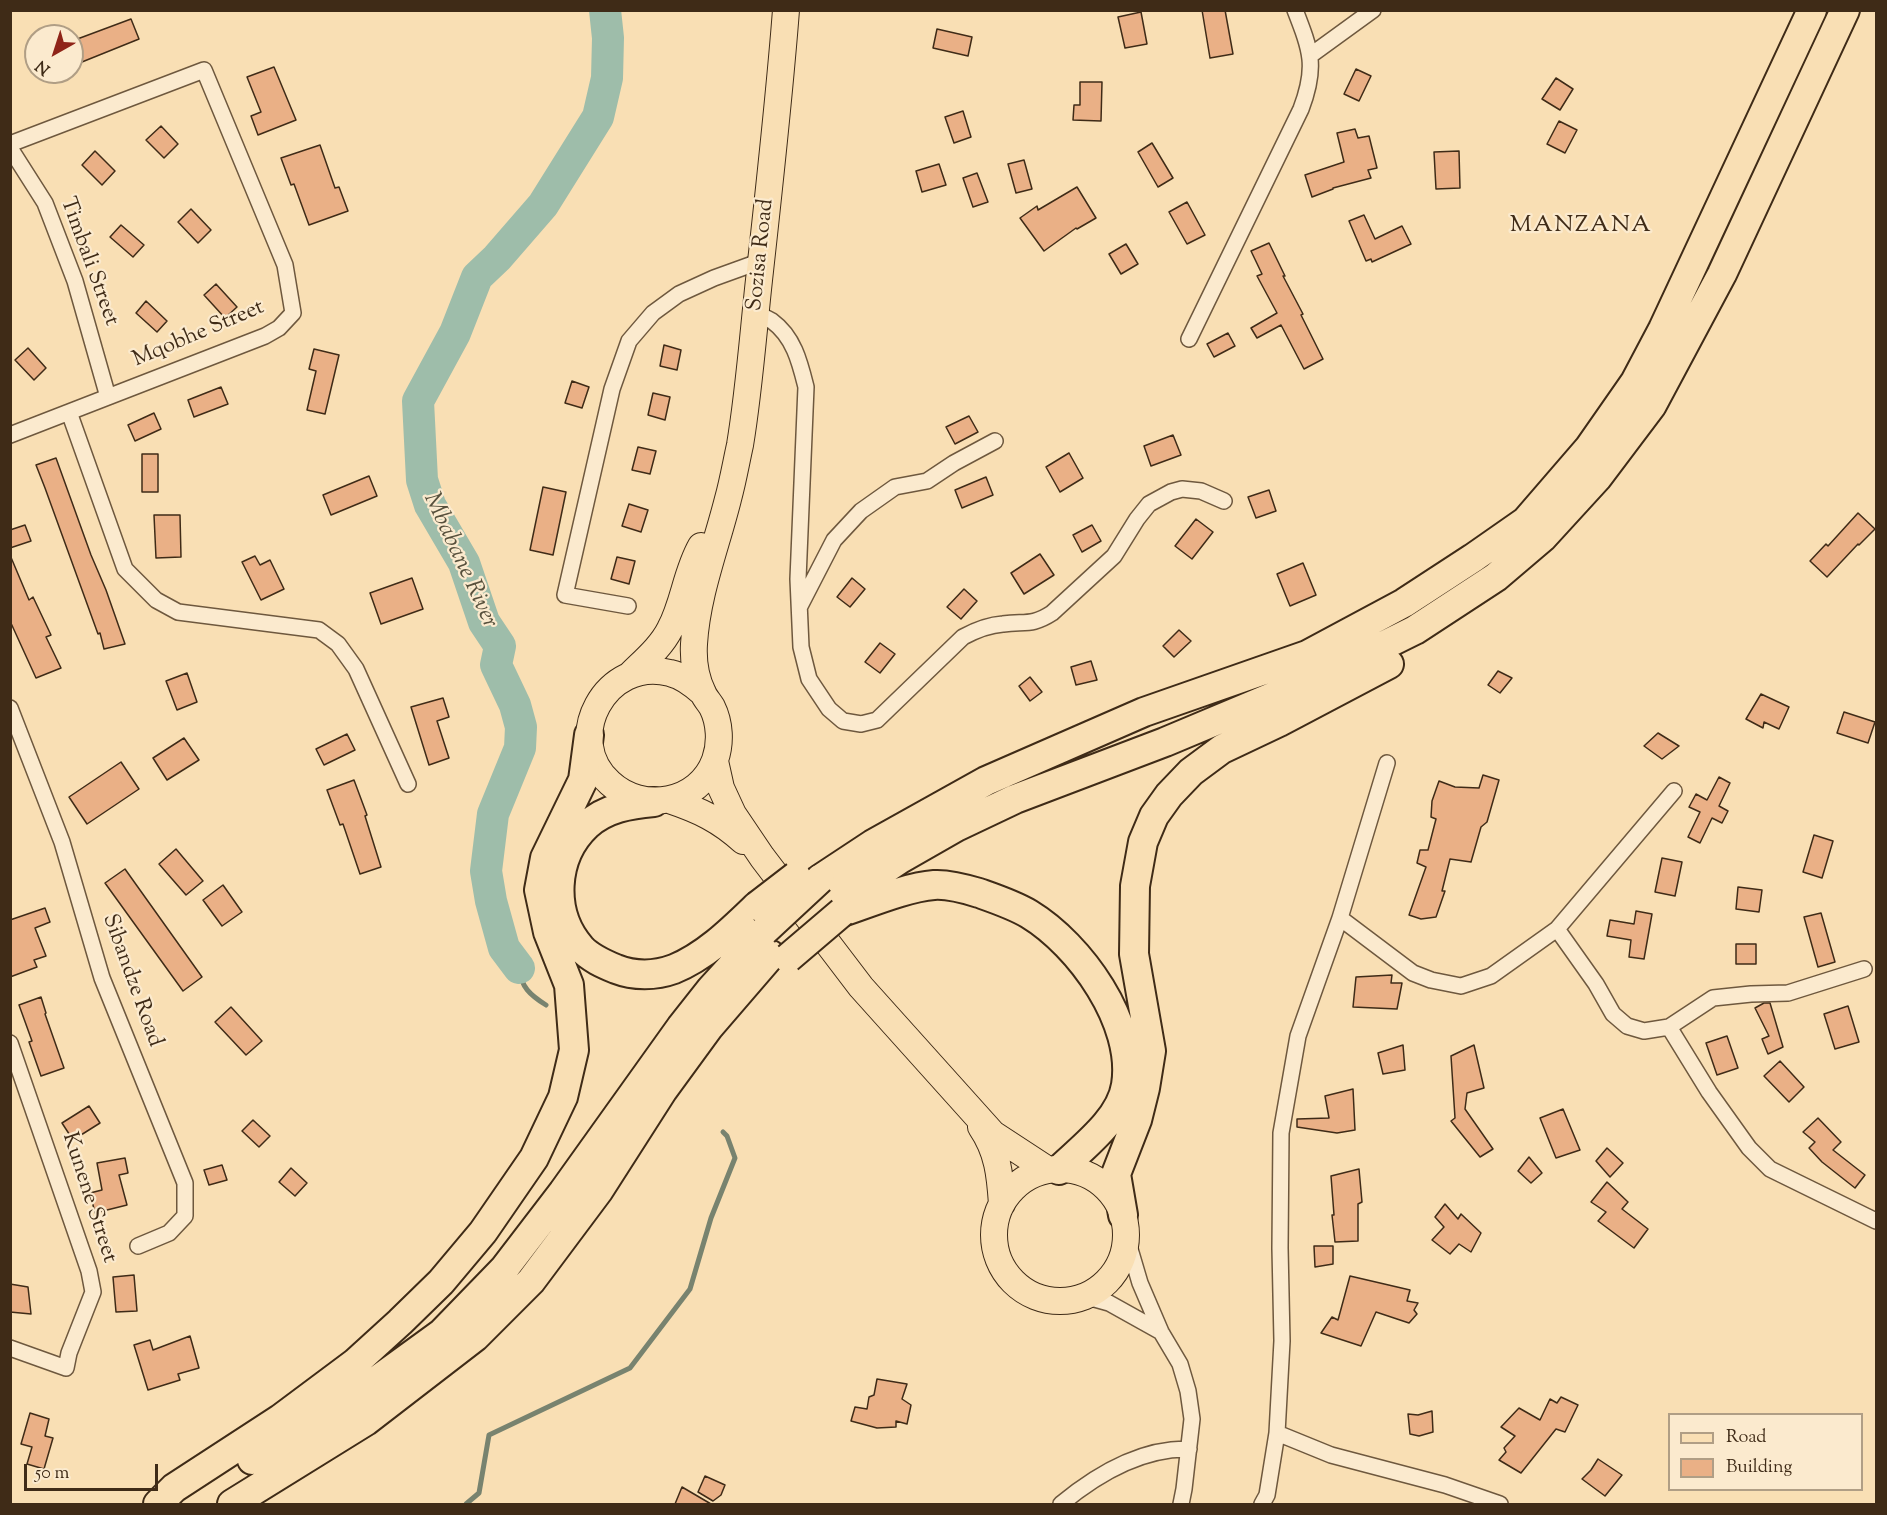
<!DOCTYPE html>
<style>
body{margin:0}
#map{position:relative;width:1887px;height:1515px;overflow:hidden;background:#f9dfb4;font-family:"Sorts Mill Goudy",serif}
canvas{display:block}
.frame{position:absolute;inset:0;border:12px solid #3f2b17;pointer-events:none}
.legend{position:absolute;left:1668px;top:1413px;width:195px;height:78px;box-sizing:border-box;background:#fbeace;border:2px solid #b09e85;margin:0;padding:8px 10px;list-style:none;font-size:18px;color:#3f2b17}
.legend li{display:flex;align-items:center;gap:12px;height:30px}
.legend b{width:30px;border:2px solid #b09e85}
.north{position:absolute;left:24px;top:24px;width:60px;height:60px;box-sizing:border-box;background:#fbeace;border:2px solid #b09e85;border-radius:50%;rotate:219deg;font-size:16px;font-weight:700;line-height:24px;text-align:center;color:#3f2b17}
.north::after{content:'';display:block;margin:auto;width:21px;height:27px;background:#8f2418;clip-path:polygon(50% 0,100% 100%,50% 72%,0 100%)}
.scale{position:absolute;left:24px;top:1464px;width:134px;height:27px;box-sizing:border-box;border:3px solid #3f2b17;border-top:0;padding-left:8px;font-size:18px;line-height:21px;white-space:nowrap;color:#3f2b17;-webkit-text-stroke:4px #fbeace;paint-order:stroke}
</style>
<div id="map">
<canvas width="1887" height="1515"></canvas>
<div class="frame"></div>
<ul class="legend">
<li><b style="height:8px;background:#f9dfb4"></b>Road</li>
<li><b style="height:16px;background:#eab086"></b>Building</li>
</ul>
<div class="north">N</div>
<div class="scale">50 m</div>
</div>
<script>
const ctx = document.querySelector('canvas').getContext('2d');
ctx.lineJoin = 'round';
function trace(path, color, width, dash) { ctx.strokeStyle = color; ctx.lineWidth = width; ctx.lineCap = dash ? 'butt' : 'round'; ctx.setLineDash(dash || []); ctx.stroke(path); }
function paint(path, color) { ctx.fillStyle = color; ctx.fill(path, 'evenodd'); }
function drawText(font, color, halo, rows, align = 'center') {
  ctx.font = font + ' "Sorts Mill Goudy",serif'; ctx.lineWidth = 4.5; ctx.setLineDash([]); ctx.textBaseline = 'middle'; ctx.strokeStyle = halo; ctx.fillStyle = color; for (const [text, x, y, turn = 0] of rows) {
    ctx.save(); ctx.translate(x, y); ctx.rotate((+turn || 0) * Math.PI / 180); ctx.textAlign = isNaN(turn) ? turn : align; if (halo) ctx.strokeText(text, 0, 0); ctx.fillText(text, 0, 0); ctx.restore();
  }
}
trace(new Path2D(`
 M519,968c2,19 11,27 27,37
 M466,1504l13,-11 10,-58 141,-67 60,-79 21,-71 24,-60 -8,-22 -4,-4`), '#78836f', 5);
trace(new Path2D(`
 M519,968l-15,-20 -13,-47 -5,-30 7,-57 27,-66 1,-21 -6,-22 -19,-40 4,-19 -16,-24 -20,-59 -34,-58 -8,-25 -4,-79 37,-68 22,-56 20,-19 46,-53 55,-88 9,-39 1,-40 -3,-28`), '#9ebdaa', 32);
const building = new Path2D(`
 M1202,10h23l8,44 -23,4z
 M1141,12l6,32 -22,4 -7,-31z
 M131,19l8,20 -67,27v-25z
 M937,29l35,8 -4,19 -35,-8z
 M274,67l22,53 -38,15 -7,-19 10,-4 -14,-35z
 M1356,69l15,7 -12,25 -15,-7z
 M1556,78l17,11 -13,21 -18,-11z
 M1080,82h22l-1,39 -28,-1 1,-15h6z
 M963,111l8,26 -17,6 -9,-26z
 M1559,121l18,9 -12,23 -18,-9z
 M161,126l17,18 -14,14 -18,-18z
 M1355,129l3,9 11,-2 8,32 -9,2 3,8 -38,10v1l-21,8 -7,-22 39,-13 -7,-29z
 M1152,143l21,35 -15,9 -20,-35z
 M320,145l15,43 4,-1 9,24 -39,14 -15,-41 -3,1 -10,-27z
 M95,151l20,20 -13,14 -20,-20z
 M1459,151l1,37 -24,1 -2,-37z
 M1024,160l8,29 -16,4 -8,-29z
 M939,164l7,21 -24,7 -6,-21z
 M977,173l11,29 -15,5 -10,-29z
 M1077,187l19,31 -19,11 -1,-1 -32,23 -24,-33 17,-12 1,4z
 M1187,202l18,33 -18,9 -18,-32z
 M191,209l20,21 -13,13 -20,-21z
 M1364,215l11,24 27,-13 9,18 -39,18 -1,-3 -5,2 -17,-40z
 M121,225l23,20 -11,12 -23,-20z
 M1269,243l16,33h-2l20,38 -2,1 22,44 -19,10 -23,-44 -24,13 -6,-10 26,-15 -20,-37 5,-2 -11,-23z
 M1126,244l12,20 -17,10 -12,-20z
 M216,284l21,23 -12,11 -21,-23z
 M146,301l21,20 -10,11 -21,-19z
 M1228,333l7,13 -21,11 -7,-13z
 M664,345l17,5 -4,20 -17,-4z
 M28,348l18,20 -12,12 -19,-20z
 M314,349l25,6 -14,59 -18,-4 9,-39 -7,-2z
 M572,381l17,6 -7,21 -17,-5z
 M221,387l7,17 -34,13 -6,-17z
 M653,393l17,4 -5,23 -17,-5z
 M154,413l7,16 -26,12 -7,-16z
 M969,416l9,16 -23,12 -9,-17z
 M1173,435l8,20 -30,11 -7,-20z
 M638,447l18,4 -6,23 -18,-4z
 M1069,453l14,25 -23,14 -14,-25z
 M142,454h16v38h-16z
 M56,458l35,97 15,35 19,54 -21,5 -4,-16 -2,1 -53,-146 -9,-23z
 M369,476l8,20 -46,19 -8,-20z
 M986,477l7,18 -31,13 -7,-18z
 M543,487l23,5 -13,63 -23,-5z
 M1269,490l7,21 -20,7 -8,-21z
 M629,504l19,6 -7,22 -19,-6z
 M1858,513l17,16 -16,16 -1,-1 -31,33 -17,-16 16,-17 2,2z
 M154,515h26l1,42 -25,1z
 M1196,519l17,13 -21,27 -17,-13z
 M25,525l6,16 -21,7v-18z
 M1092,525l9,16 -19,11 -9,-17z
 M1040,554l14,21 -30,19 -13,-21z
 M10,555l19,45 4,-3 18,38 -5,2 15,31 -25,10 -26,-57z
 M255,556l5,9 10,-5 14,29 -23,11 -19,-38z
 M617,557l18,4 -6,23 -18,-5z
 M1303,563l13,32 -26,11 -13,-32z
 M412,578l11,31 -42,15 -11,-31z
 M852,578l13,11 -15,18 -13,-10z
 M964,589l13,12 -16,18 -14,-12z
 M1179,630l12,11 -17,16 -11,-11z
 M880,643l15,11 -15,19 -15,-11z
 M1091,661l6,19 -21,5 -5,-18z
 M1498,671l14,7 -12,15 -12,-8z
 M187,673l10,29 -20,8 -11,-29z
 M1030,677l12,15 -12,9 -11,-15z
 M1761,694l28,13 -10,22 -15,-7 -1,6 -17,-9z
 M443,698l6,19 -12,4 12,37 -20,7 -18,-58z
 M1844,712l31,10 -7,21 -31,-10z
 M1658,733l21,13 -17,13 -18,-13z
 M347,734l8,16 -31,15 -8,-16z
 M184,738l15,22 -32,20 -14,-22z
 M121,762l18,27 -52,35 -18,-27z
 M1483,775l16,5 -12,42 -6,5 -10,35 -21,-3 -8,32h3l-9,26 -15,2 -12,-4 17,-48 -9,-4 3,-13h8l8,-31 -5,-2 1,-16 7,-20 16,6 24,1z
 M1719,777l11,6 -11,23 9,5 -6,12 -10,-5 -12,25 -12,-6 12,-25 -11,-5 7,-13 11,6z
 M354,780l13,35 -2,1 16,51 -21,7 -17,-50 -3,1 -13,-35z
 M1814,835l19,6 -11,37 -19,-6z
 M176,849l27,32 -17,14 -27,-31z
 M1662,858l20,4 -7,34 -20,-4z
 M125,869l77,108 -19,14 -78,-108z
 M223,885l19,27 -20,14 -19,-26z
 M1738,887l24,3 -3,22 -23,-3z
 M45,908l5,14 -15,6 11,28 -12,4 3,7 -27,10v-57z
 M1636,911l16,3 -8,45 -15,-2 2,-17 -24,-4 3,-16 24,4z
 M1821,913l14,49 -17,5 -14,-50z
 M1736,944h20v20h-20z
 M1392,975l-1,8h11l-5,26 -44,-2 3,-30z
 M41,997l5,16 -1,1 19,54 -23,8 -12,-34 3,-1 -13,-36z
 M1764,1003h6l13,44 -15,7 -6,-15 7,-3 -14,-28z
 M1848,1006l11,36 -24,7 -11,-35z
 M231,1007l31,34 -16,14 -31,-33z
 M1727,1036l11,32 -21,7 -11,-32z
 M1403,1045l2,25 -22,4 -5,-21z
 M1474,1045l10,43 -17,5 -2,16 28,40 -13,8 -29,-36 4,-3 -4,-62z
 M1780,1061l24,26 -15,15 -25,-26z
 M1353,1089l2,41 -18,3 -40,-6v-8l32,-1 -4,-22z
 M89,1106l11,17 -27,17 -11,-17z
 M1563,1109l17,41 -24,8 -16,-40z
 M1818,1118l23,24 -8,8 32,25 -10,13 -33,-26 -13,-14 6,-6 -12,-10z
 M253,1120l17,16 -11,11 -17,-16z
 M1607,1148l16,15 -13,14 -14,-16z
 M1529,1157l13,16 -11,10 -13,-12z
 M125,1158l3,15 -9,2 8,30 -32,8 -5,-20 12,-3 -5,-27z
 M222,1165l5,15 -18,5 -5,-15z
 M291,1168l16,15 -12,13 -16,-14z
 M1359,1169l3,33 -4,2v37l-23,1 -3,-27h2l-3,-39z
 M1607,1182l21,20 -6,7 26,20 -14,19 -36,-27 8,-9 -15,-10z
 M1445,1204l13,15 3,-5 20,19 -10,19 -12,-8 -9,10 -18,-14 12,-13 -9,-10z
 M1314,1246h19v18l-18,3z
 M134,1275l3,36 -21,1 -3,-35z
 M1350,1276l60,14 -3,11 11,2 -4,7 3,4 -8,9 -33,-11 -15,34 -40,-13 11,-16 6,3z
 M10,1284l18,3 3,27 -21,-2z
 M190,1336l9,32 -21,6 2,6 -32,10 -14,-45 16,-5 3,10z
 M877,1379l30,5 -5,15 9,6 -4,19 -11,-3v6l-19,1 -26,-7 4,-14 12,2 2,-12 5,-2z
 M1561,1397l17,8 -13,27 -9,-3 -35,44 -22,-13 7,-8 -2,-4 11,-12 -14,-9 18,-19 21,12 10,-21 7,4z
 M1432,1411l1,21 -14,4 -9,-2 -2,-20 10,1z
 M30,1413l19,6 -4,17 8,2 -9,31 -17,-5 5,-17 -11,-3z
 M1598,1459l24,16 -17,21 -23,-17 9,-9z
 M705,1476l20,9 -4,10 -8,6 -15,-9z
 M682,1487l29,17h-36z`);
paint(building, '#eab086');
trace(building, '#3f2b17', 1.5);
const minor = new Path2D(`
 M1311,55l62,-45
 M10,144l194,-74 81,195 8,48 -14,15 -14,8 -255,99
 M10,148l35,55 30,78 33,116
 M755,313c6,2 12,5 17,8 22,16 28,42 34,66l-8,192 3,68 8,32 20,30 14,12 18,3 16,-4 86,-83c13,-7 25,-12 40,-13 22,-3 29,2 49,-11l62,-57 23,-37 12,-15 22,-12 11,-3 19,2 23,10
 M1189,339l112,-230c16,-42 10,-58 -6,-99
 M69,412l56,157 31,31 22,12 141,18 19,14 18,25 52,115
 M628,606l-63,-11 47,-206 17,-48 24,-28 26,-19 35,-16 47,-17
 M800,606l34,-66 27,-29 34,-24 32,-6 27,-18 41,-22
 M10,708l52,134 40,136 83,205v33l-16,17 -31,13
 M1340,918l73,55 18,7 30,6 30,-10 66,-47 117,-138
 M1557,929l39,55 17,30 14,12 17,5 25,-4 44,-29 38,-4 37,-1 76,-24
 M1669,1027l40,65 40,56 21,21 106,52
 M10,1043l79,228 4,21 -24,61 -3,15 -56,-20
 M1127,1239l13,44 21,49 19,32 8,27 4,28 -8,70 -3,15
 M1084,1296l25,7 52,29
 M1277,1433l54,22 114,30 55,19
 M1061,1504c35,-29 81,-56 128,-55
 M1262,1504l5,-9 10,-62 5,-92 -2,-93 1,-115 17,-97 42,-118 47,-155`);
const primary = new Path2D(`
 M630,675c14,-14 31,-28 40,-46 14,-26 16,-57 31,-83
 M703,693c-10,-9 -20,-17 -33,-20 -64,-17 -109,66 -60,110 32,30 89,21 105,-23 6,-17 5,-37 -3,-53 -3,-5 -7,-9 -9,-14 -7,-14 -10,-33 -9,-49 3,-50 22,-97 34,-145 5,-18 8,-36 12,-54 9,-54 13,-110 19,-165 10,-90 20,-179 27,-270
 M715,761l6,27 12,26 29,43 99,130 132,147 55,36
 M669,800c30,10 51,20 74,41
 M981,1127c17,25 19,48 21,77
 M994 1235a66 66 0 1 1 132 0a66 66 0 1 1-132 0Z`);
const motorway = new Path2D(`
 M654,802c-24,2 -48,6 -67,23 -34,32 -37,88 -6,123 9,10 23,16 35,21 18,7 39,7 58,0 32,-13 58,-39 83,-63
 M820,879l53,-35 113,-63 158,-69 163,-57 97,-52 69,-45 53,-37 63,-73 46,-66 28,-53 149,-319
 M842,912c27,-9 65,-25 92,-27 14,-1 32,4 45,8 17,6 35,12 50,21 51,31 107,109 97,171 -5,34 -43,62 -67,85
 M819,913l81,-54 56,-32 59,-28 150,-57 155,-65 95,-47 81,-53 47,-40 54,-59 55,-73 70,-131 123,-264
 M1123,1215l-7,-41 21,-54 8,-32 6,-37 -17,-97 1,-68 8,-44 11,-26 15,-21 22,-23 31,-23 57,-27 110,-58
 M252,1460l51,-30 66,-44 73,-53 62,-64 59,-77 118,-165 30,-38 53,-58
 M158,1504l16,-16 106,-69 75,-56 45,-41 41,-40 42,-50 51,-74 29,-61 11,-47 -5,-65 -21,-53 -9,-42 6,-32 38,-78 6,-45
 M232,1504l134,-83 109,-84 56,-56 68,-91 64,-100 46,-63 62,-72`);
trace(minor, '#6e583e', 18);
trace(primary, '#3f2b17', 28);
trace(motorway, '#3f2b17', 32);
trace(minor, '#fbeace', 15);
trace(primary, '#f9dfb4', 26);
trace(motorway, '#f9dfb4', 28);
const motorwayBridge = new Path2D(`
 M757,906l39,-30
 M764,931l56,-52
 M788,958l54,-46`);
trace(motorwayBridge, '#3f2b17', 32, []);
trace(motorwayBridge, '#f9dfb4', 28);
drawText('22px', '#3f2b17', '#fbeace', [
 ["Sozisa Road",762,255,-84],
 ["Timbali Street",88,262,70],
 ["Mqobhe Street",199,335,-23],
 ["Sibandze Road",131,981,70],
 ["Kunene Street",88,1198,72]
]);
ctx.letterSpacing = '1.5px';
drawText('24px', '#3f2b17', '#fbeace', [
 ["MANZANA",1581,227]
]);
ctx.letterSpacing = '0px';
drawText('italic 24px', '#57503c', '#fbeace', [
 ["Mbabane River",459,561,65]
]);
</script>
